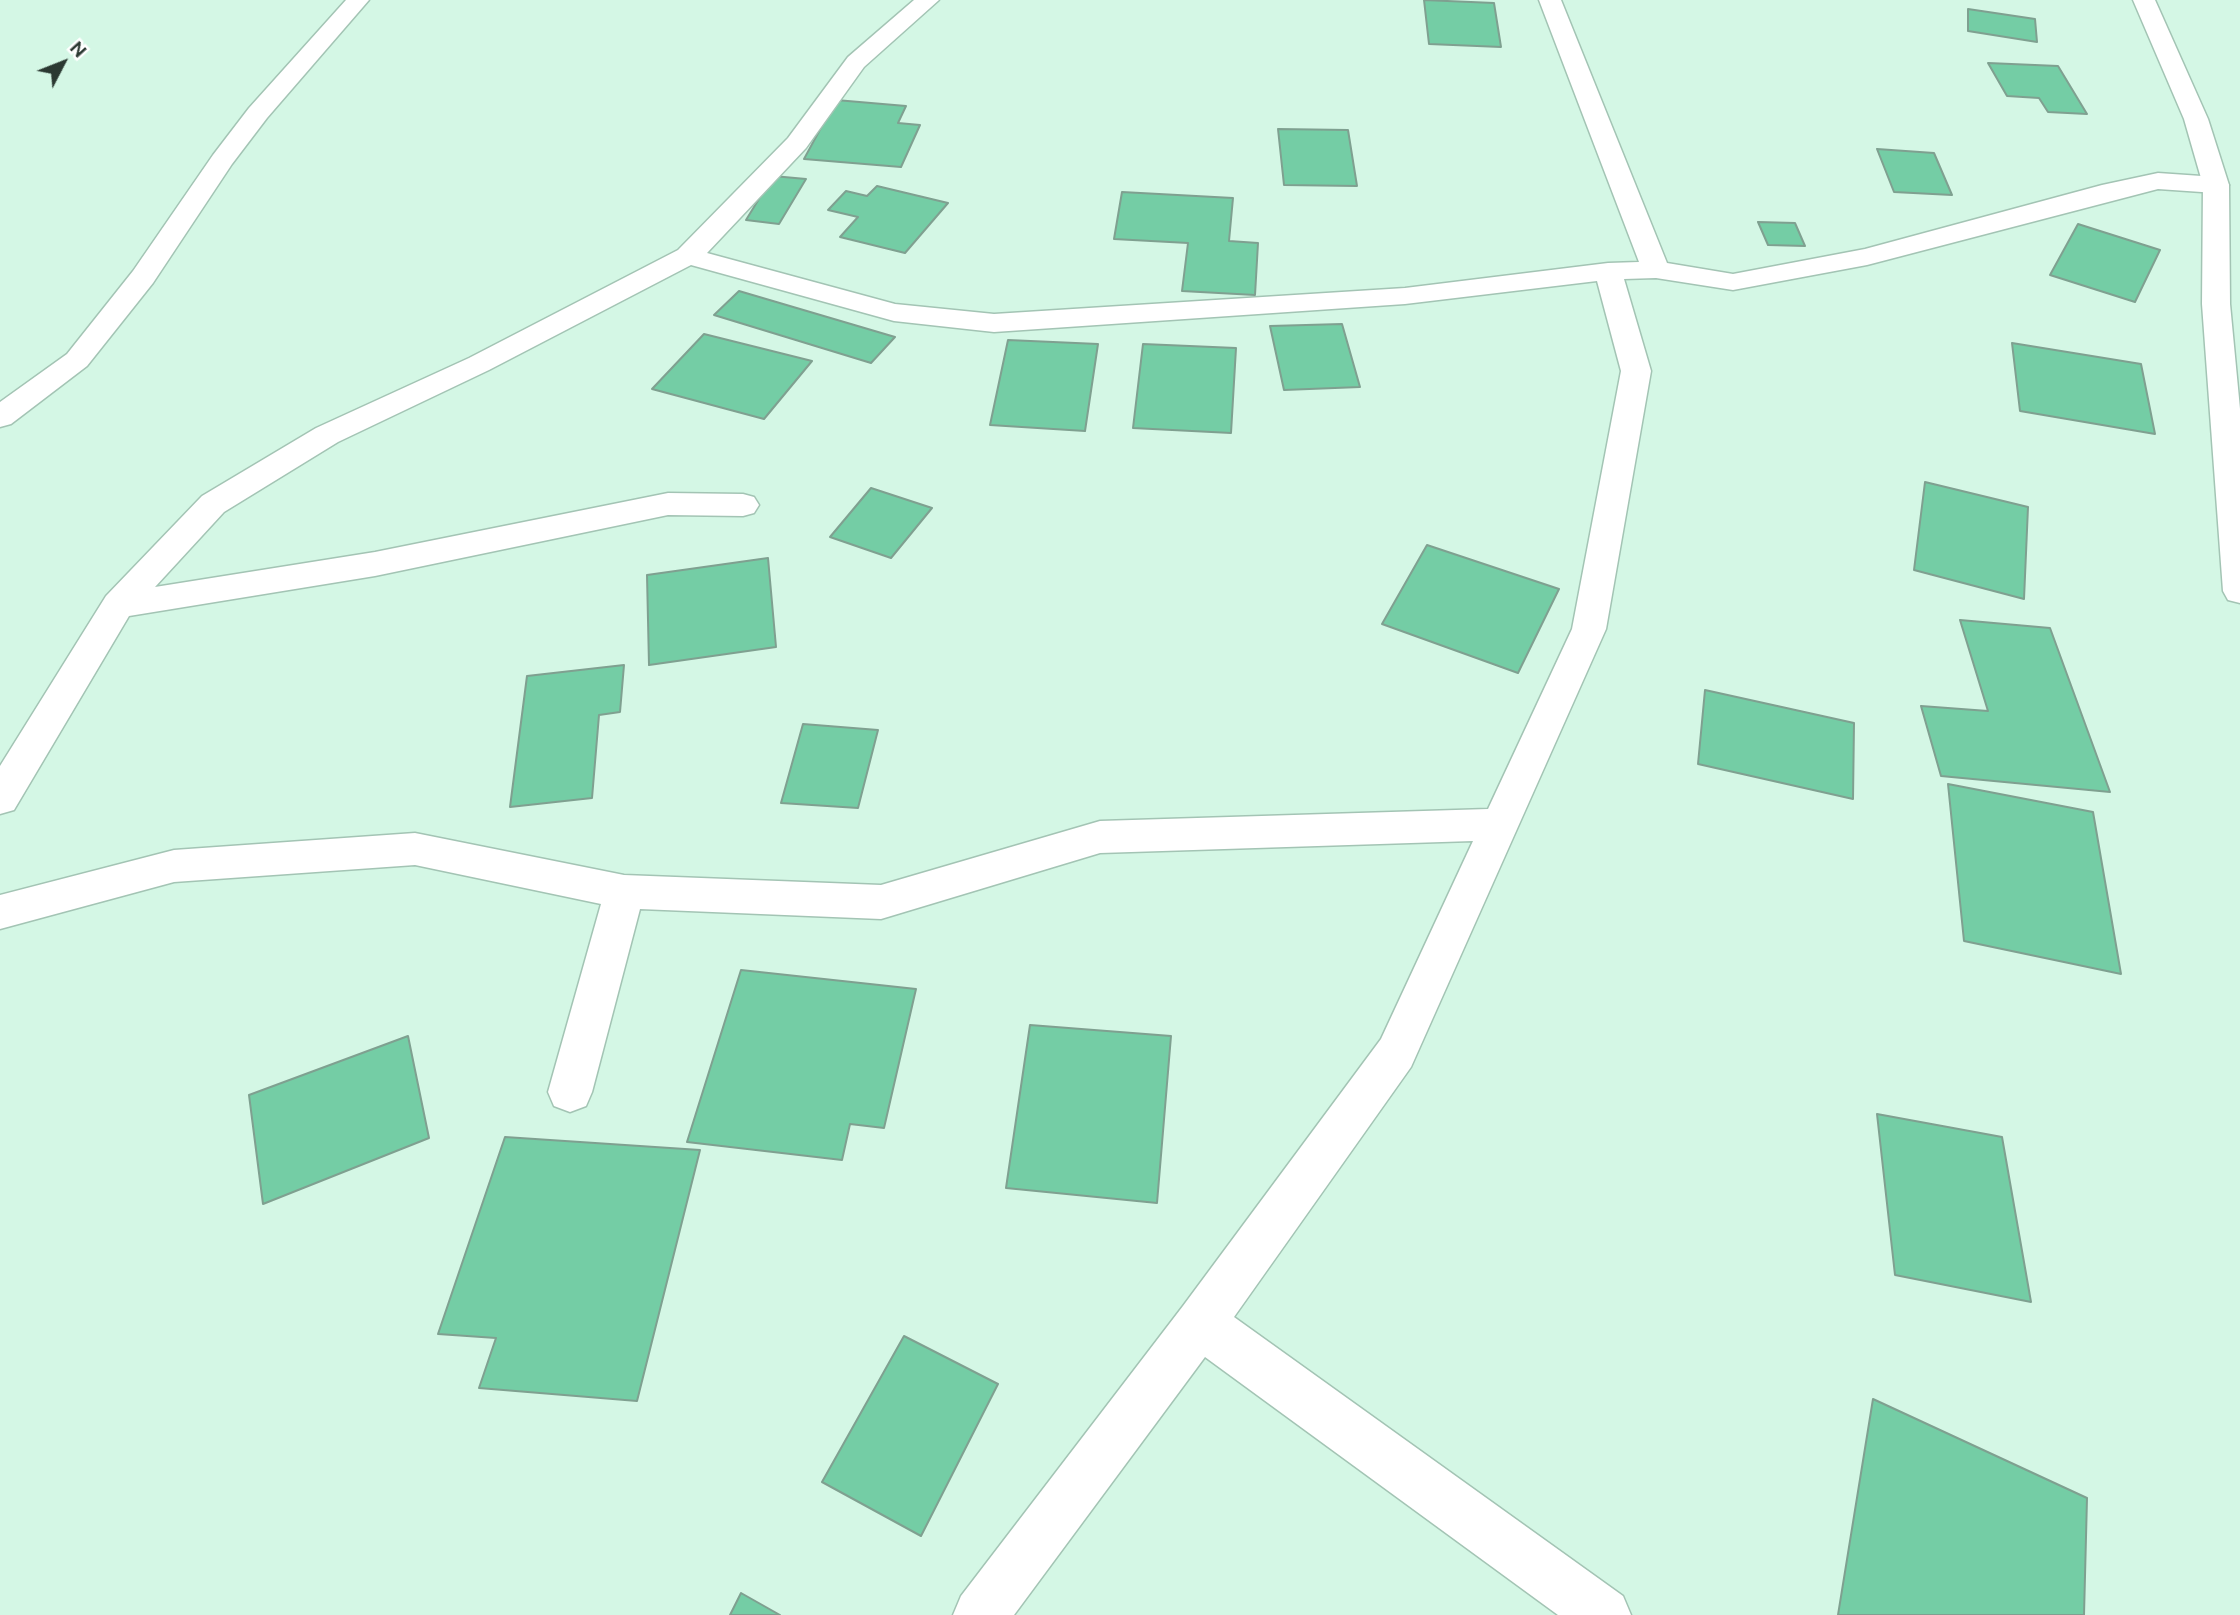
<!DOCTYPE html>
<style>
body{margin:0}
#map{position:relative;width:2240px;height:1615px;overflow:hidden;background:#d4f7e5;font-family:Ubuntu,sans-serif}
canvas{display:block}
.north{position:absolute;left:28px;top:28px;width:70px;height:70px;-webkit-text-stroke:5px #fff;paint-order:stroke;rotate:48deg;font-size:19px;font-weight:700;line-height:28px;text-align:center;color:#2b3932}
.north::after{content:'';display:block;margin:auto;width:24px;height:32px;background:#2b3932;clip-path:polygon(50% 0,100% 100%,50% 72%,0 100%)}
</style>
<div id="map">
<canvas width="2240" height="1615"></canvas>
<div class="north">N</div>
</div>
<script>
const ctx = document.querySelector('canvas').getContext('2d');
ctx.lineJoin = 'round';
function paint(path, color) { ctx.fillStyle = color; ctx.fill(path, 'evenodd'); }
function trace(path, color, width, dash) { ctx.strokeStyle = color; ctx.lineWidth = width; ctx.lineCap = dash ? 'butt' : 'round'; ctx.setLineDash(dash || []); ctx.stroke(path); }
const building = new Path2D(`
 M1424,0l70,3 7,44 -72,-3z
 M1968,9l67,10 2,23 -69,-11z
 M1988,63l70,3 29,48 -39,-2 -9,-14 -32,-2z
 M836,100l70,6 -8,17 22,2 -19,42 -97,-8z
 M1278,129l70,1 9,56 -73,-1z
 M1877,149l57,4 18,42 -58,-3z
 M773,176l33,3 -27,45 -33,-4z
 M877,186l71,17 -43,50 -65,-16 18,-20 -30,-7 18,-19 21,5z
 M1122,192l111,6 -4,43 29,2 -3,52 -73,-4 6,-48 -74,-4z
 M1758,222l37,1 10,23 -37,-1z
 M2078,224l82,26 -25,52 -85,-27z
 M739,291l156,46 -24,26 -157,-48z
 M1342,324l18,63 -76,3 -14,-64z
 M704,334l108,27 -48,58 -112,-30z
 M1008,340l90,4 -13,87 -95,-6z
 M2012,343l129,21 14,70 -135,-23z
 M1143,344l93,4 -5,85 -98,-5z
 M1925,482l103,25 -4,92 -110,-29z
 M871,488l61,20 -41,50 -61,-21z
 M1427,545l132,44 -41,84 -136,-49z
 M768,558l8,89 -127,18 -2,-90z
 M1960,620l90,8 60,164 -169,-16 -20,-70 67,5z
 M624,665l-4,47 -21,3 -7,83 -82,9 17,-131z
 M1705,690l149,33 -1,76 -155,-35z
 M803,724l75,6 -20,78 -77,-5z
 M1948,784l145,28 28,162 -157,-33z
 M741,970l175,19 -32,139 -34,-4 -8,36 -155,-18z
 M1030,1025l141,11 -14,167 -151,-15z
 M408,1036l21,102 -166,66 -14,-109z
 M1877,1114l125,23 29,165 -136,-27z
 M505,1137l195,13 -63,251 -158,-13 17,-50 -58,-4z
 M904,1336l94,48 -77,152 -99,-54z
 M1873,1399l214,99 -3,117h-246z
 M741,1593l39,22h-50z`);
paint(building, '#74cda5');
trace(building, '#7fa090', 2);
const street = new Path2D(`
 M914,0h25l-75,67 -58,81 -99,105 188,51 99,10 411,-26 203,-25 31,-1 -100,-262h22l106,263 66,11 132,-25 237,-64 56,-12 58,4 9,2 4,6 -4,6 -9,2 -58,-4 -291,76 -134,25 -77,-12 -32,1 27,92 -45,258 -195,438 -177,250 389,279 8,19h-73l-353,-258 -191,258h-61l8,-19 222,-290 198,-267 92,-198 -373,12 -219,66 -241,-10 -48,183 -6,14 -16,6 -16,-6 -6,-14 53,-188 -186,-39 -241,17 -174,47v-34l174,-45 241,-17 209,42 257,10 219,-64 388,-12 84,-180 49,-258 -24,-90 -192,23 -411,28 -100,-11 -203,-56 -202,105 -151,72 -114,70 -69,75 220,-35 293,-59 75,1 11,3 5,8 -5,8 -11,3 -75,-1 -293,61 -246,40 -115,194 -14,4v-48l106,-170 96,-100 114,-68 153,-70 209,-108 110,-112 60,-81z`);
const secondary = new Path2D(`
 M346,0h23l-102,118 -35,46 -79,119 -66,83 -76,58 -11,3v-25l67,-48 66,-83 80,-116 36,-47z
 M2133,0h22l53,119 21,66 1,119 10,105v194l-12,-3 -5,-9 -21,-287 1,-119 -19,-66z`);
trace(street, '#a3c4b4', 3);
trace(secondary, '#a3c4b4', 3);
paint(street, '#fff');
paint(secondary, '#fff');
</script>
